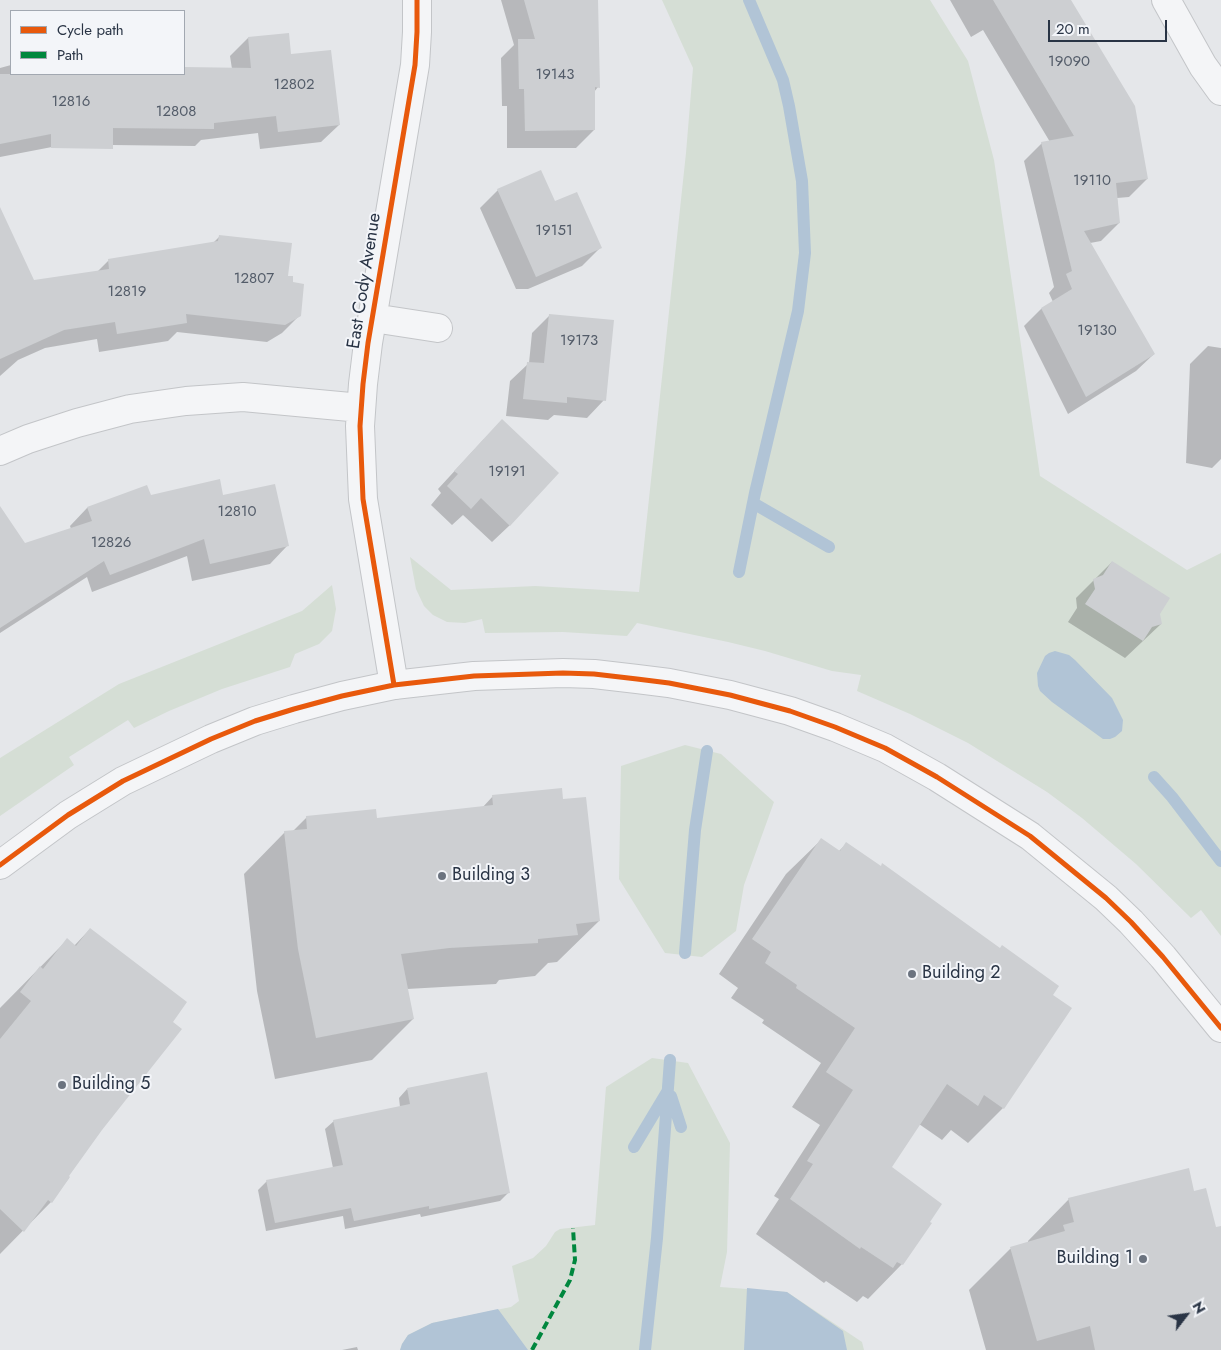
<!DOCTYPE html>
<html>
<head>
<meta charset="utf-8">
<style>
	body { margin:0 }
	#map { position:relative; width:1221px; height:1350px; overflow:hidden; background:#e5e7ea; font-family:Jost,sans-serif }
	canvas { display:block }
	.legend { position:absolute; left:10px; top:10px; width:175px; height:65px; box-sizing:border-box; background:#f3f5f9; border:1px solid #a2a8b1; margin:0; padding:6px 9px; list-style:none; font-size:15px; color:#293445 }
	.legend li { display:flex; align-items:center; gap:10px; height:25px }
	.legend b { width:25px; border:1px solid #a2a8b1 }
	.north { position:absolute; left:1161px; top:1290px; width:50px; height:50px; -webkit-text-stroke:4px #f3f5f9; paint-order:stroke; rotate:60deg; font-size:14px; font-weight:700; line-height:20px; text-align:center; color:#293445 }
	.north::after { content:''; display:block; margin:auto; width:18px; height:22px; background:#293445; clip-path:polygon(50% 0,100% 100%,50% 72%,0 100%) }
	.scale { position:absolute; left:1048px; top:20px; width:119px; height:22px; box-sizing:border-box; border:2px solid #293445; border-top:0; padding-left:6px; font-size:15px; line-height:18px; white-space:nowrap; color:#293445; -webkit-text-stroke:4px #f3f5f9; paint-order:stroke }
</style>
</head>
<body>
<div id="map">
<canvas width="1221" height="1350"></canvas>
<ul class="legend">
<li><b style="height:6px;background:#e8590c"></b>Cycle path</li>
<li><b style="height:6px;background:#00873e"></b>Path</li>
</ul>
<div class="north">N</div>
<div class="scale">20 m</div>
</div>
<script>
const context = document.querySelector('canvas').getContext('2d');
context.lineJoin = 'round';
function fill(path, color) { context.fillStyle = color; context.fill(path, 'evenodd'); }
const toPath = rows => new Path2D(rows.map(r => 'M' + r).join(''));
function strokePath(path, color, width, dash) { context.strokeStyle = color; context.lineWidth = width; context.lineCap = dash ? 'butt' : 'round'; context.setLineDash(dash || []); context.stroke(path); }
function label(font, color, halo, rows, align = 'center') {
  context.font = font + ' Jost,sans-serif'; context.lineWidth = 4; context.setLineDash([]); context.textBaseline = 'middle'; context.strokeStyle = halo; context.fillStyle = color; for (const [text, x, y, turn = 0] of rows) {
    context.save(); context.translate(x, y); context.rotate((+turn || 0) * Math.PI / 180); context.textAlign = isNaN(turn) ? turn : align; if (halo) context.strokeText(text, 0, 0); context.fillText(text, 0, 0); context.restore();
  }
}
fill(toPath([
	[662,0,930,0,968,61,994,160,1040,476,1187,570,1221,553,1221,936,1201,910,1191,918,1136,864,1082,818,1047,792,968,743,910,714,857,691,861,675,832,671,765,651,728,642,637,623,627,636,563,632,485,633,482,619,465,623,447,622,433,615,424,606,416,589,410,557,451,590,535,586,639,592,686,153,693,68],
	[332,585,336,609,332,631,319,644,295,654,290,667,222,689,169,711,134,728,128,720,69,757,74,765,0,816,0,758,119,684,302,611],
	[685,745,721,754,774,802,744,885,736,931,702,957,665,953,619,879,621,766],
	[652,1058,688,1063,730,1143,727,1252,720,1287,787,1292,862,1342,864,1350,400,1350,402,1344,408,1335,432,1323,511,1307,519,1301,512,1266,533,1258,546,1246,555,1232,560,1229,595,1225,606,1087]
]), '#d5ded5');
fill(toPath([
	[1055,651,1069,655,1075,660,1112,698,1123,720,1122,731,1115,737,1110,739,1103,739,1052,702,1040,691,1038,686,1037,673,1045,656,1049,653],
	[747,1288,787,1292,843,1331,847,1350,744,1350],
	[498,1309,528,1350,400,1350,402,1344,408,1335,432,1323]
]), '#b1c4d6');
fill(toPath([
	[501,0,597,0,598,87,594,92,594,130,576,148,507,148,507,106,502,106,501,58,514,45],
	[950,0,1068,0,1147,179,1129,197,1117,198,1119,223,1101,241,1090,243,1154,354,1136,371,1068,414,1024,326,1041,309,1053,302,1049,293,1054,287,1024,161,1042,143,1050,142,983,30,971,37],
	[288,34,290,56,339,125,321,142,260,149,258,133,201,140,195,146,112,145,113,74,184,74,184,68,232,69,230,56,248,38],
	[11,65,11,74,70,74,70,129,52,147,0,157,0,68],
	[498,190,555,203,600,248,582,266,528,289,516,289,480,208],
	[220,236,287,277,300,315,282,333,267,342,177,332,168,341,99,352,97,339,45,348,18,360,0,376,0,265,33,282,97,272,109,260,213,243],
	[550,315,604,400,587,418,554,415,548,420,506,416,510,381,529,363,532,333],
	[1208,346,1221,348,1221,459,1212,468,1186,463,1190,364],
	[484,439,510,525,492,542,463,515,452,525,431,505,441,493,438,489],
	[147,487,150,496,287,546,270,564,192,581,187,556,92,592,87,577,0,633,0,543,24,545,71,529,70,526,87,508],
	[1112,562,1158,614,1161,624,1125,658,1068,622,1077,608,1076,598],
	[493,796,562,801,599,921,557,962,548,963,535,976,499,980,496,984,407,989,413,1019,372,1060,275,1079,257,991,244,874,285,832,292,832,307,817,376,819,482,808],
	[821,840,838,852,846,844,1051,995,1003,1108,968,1143,951,1130,942,1140,919,1124,890,1167,902,1264,868,1299,863,1296,857,1302,826,1281,824,1283,756,1234,779,1199,774,1196,820,1125,792,1107,821,1063,762,1023,764,1020,731,998,738,988,719,974,786,874],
	[90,929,101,1129,67,1176,69,1178,51,1202,0,1254,0,1008,67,940,74,946],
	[407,1089,509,1192,500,1201,421,1217,420,1214,345,1229,343,1216,266,1231,258,1190,267,1181,333,1168,325,1129,334,1121,400,1107,399,1098],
	[1194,1192,1215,1229,1221,1244,1221,1350,986,1350,969,1290,1010,1249,1028,1243,1028,1241,1069,1199],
	[357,1347,358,1350,342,1350]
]), '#0003');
strokePath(toPath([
	[753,503,829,547],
	[739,572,755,493,798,311,805,253,802,181,789,106,783,80,749,0],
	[1154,777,1172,797,1221,861],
	[685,953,695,830,707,751],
	[671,1096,681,1127],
	[634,1147,667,1092],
	[645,1350,657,1238,670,1060]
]), '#b1c4d6', 12);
fill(toPath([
	[524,0,598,0,600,88,595,87,595,130,525,131,524,89,519,89,518,39,535,39],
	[993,0,1071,0,1135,106,1148,179,1116,183,1120,223,1084,231,1155,354,1086,397,1041,308,1072,289,1066,274,1072,271,1041,142,1074,136],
	[289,33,291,54,331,50,340,125,278,132,276,116,214,123,214,129,113,128,113,149,51,148,51,134,0,144,0,74,184,74,184,67,251,68,248,37],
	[541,170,555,201,577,192,602,248,536,277,497,189],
	[0,207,34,280,109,269,108,259,218,241,219,235,292,243,288,276,293,276,293,282,304,284,301,316,285,325,186,314,187,323,117,334,115,322,64,330,0,359],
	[549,314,614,320,606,401,567,397,567,403,523,399,527,362,544,363],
	[502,419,559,473,510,526,481,498,471,509,447,486,458,474,454,471],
	[220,479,223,495,275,484,289,546,210,564,204,539,110,575,104,561,0,628,0,506,25,543,92,521,87,507,147,485,151,495],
	[1112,561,1170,598,1160,614,1162,624,1152,627,1143,641,1085,604,1095,589,1093,579,1103,575],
	[562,788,563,799,586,797,600,921,576,924,578,935,538,939,538,943,449,948,401,954,414,1019,316,1038,298,949,284,831,307,829,306,816,376,809,377,818,493,805,492,795],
	[821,838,840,851,846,842,881,866,882,863,1000,948,1002,945,1059,986,1053,995,1072,1008,1004,1109,984,1095,978,1106,947,1084,892,1167,942,1204,930,1222,932,1223,903,1265,897,1262,893,1268,861,1247,860,1249,790,1199,813,1164,807,1161,853,1090,826,1072,855,1028,796,988,797,985,765,963,771,952,752,939],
	[90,928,187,1002,173,1022,182,1029,102,1130,69,1176,70,1177,52,1203,48,1200,24,1232,0,1209,0,1039,31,1001,20,992,40,966,43,969,67,938,76,946],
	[487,1072,510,1193,429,1209,429,1206,354,1221,351,1208,275,1223,266,1180,343,1165,333,1120,410,1104,407,1088],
	[1189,1168,1194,1191,1206,1188,1216,1227,1221,1226,1221,1350,1095,1350,1090,1326,1037,1341,1010,1247,1065,1231,1063,1225,1074,1222,1068,1198]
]), '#cdcfd2');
const minor = toPath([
	[1166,0,1203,66,1221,91],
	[373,318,438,328],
	[0,451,28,439,77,423,130,409,186,401,243,397,361,408],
	[394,685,363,499,360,426,363,384,368,343,415,65,417,32,417,0]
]);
const tertiary = toPath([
	[0,865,68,815,123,781,211,739,255,721,294,709,342,696,394,685,474,676,563,673,594,674,637,679,669,683,730,695,790,711,835,727,885,748,937,777,1030,836,1106,898,1131,922,1163,957,1221,1028]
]);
strokePath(minor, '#c3c5c8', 30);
strokePath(tertiary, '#c3c5c8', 30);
strokePath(minor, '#f4f5f7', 28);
strokePath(tertiary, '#f4f5f7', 28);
strokePath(toPath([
	[532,1350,570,1280,575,1260,573,1228]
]), '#00873e', 4, [8, 4]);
strokePath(toPath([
	[394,685,363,499,360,426,363,384,368,343,415,65,417,32,417,0],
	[0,865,68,815,123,781,211,739,255,721,294,709,342,696,394,685,474,676,563,673,594,674,637,679,669,683,730,695,790,711,835,727,885,748,937,777,1030,836,1106,898,1131,922,1163,957,1221,1028]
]), '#e8590c', 5);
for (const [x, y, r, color] of [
	[442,876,5,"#6b737f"],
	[912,974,5,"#6b737f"],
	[62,1085,5,"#6b737f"],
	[1143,1259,5,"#6b737f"]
]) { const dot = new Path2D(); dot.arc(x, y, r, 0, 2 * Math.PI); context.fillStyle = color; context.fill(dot); strokePath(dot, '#f3f5f9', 2); }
label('15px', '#535c69', null, [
	["19090",1069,62],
	["19143",555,75],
	["12802",294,85],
	["12816",71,102],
	["12808",176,112],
	["19110",1092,181],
	["19151",554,231],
	["12807",254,279],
	["12819",127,292],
	["19130",1097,331],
	["19173",579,341],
	["19191",507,472],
	["12810",237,512],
	["12826",111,543]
]);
label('18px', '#293445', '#f3f5f9', [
	["East Cody Avenue",365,281,-81]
]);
label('18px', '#293445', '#f3f5f9', [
	["Building 3",452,876],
	["Building 2",922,974],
	["Building 5",72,1085],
	["Building 1",1133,1259,"right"]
], 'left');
</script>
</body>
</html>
